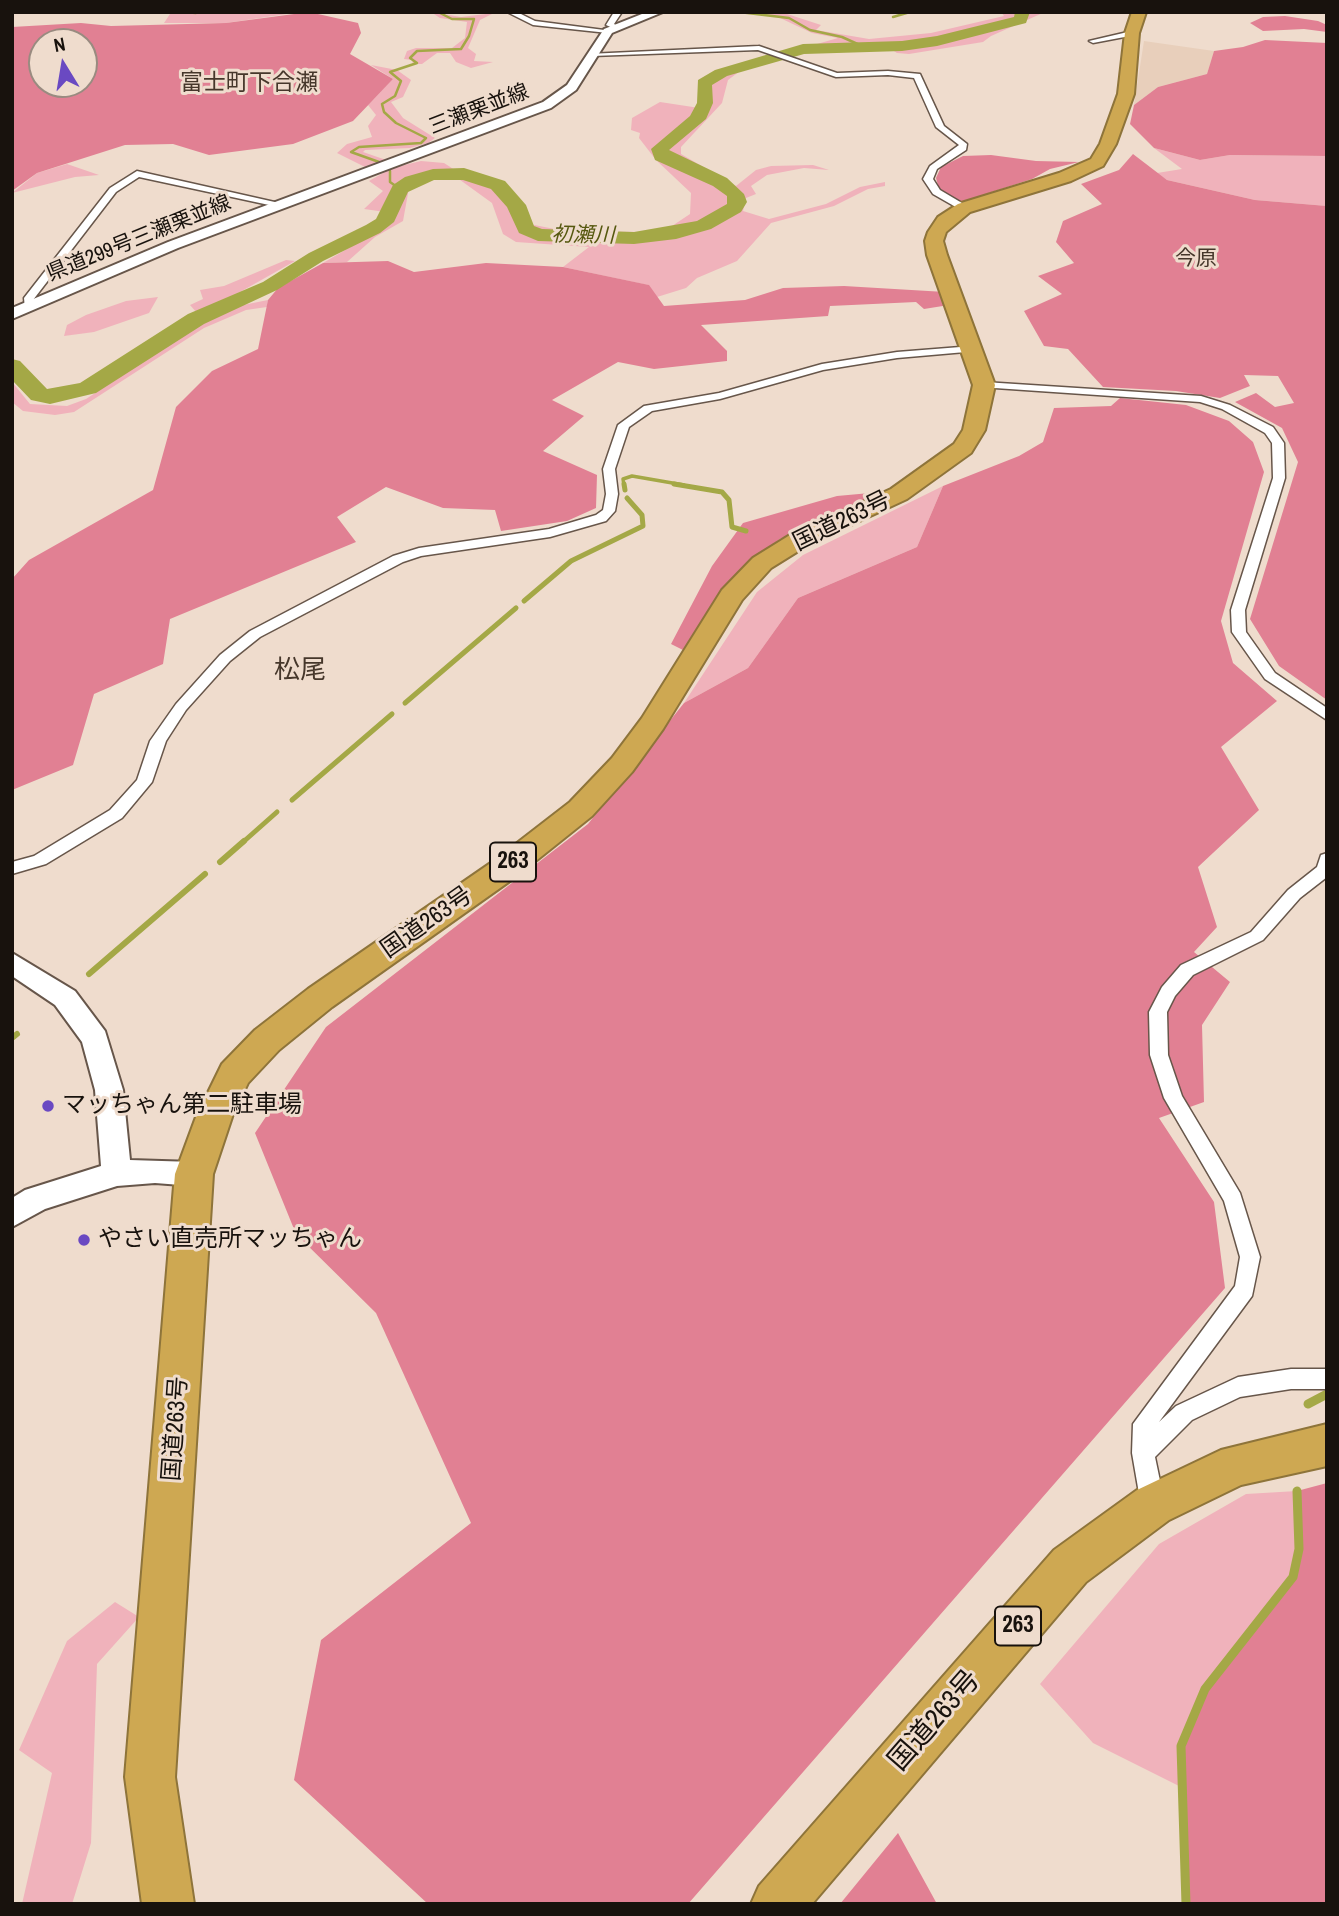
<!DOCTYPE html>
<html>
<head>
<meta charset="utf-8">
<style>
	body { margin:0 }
	#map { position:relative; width:1339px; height:1916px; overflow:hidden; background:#efdccd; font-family:"Archivo Narrow",sans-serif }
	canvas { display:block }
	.frame { position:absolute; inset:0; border:14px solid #18120d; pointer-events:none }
	.north { position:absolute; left:28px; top:28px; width:70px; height:70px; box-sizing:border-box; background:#efdccd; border:2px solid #998b80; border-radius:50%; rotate:349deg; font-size:19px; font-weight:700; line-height:28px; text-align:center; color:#18120d }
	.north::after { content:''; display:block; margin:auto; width:24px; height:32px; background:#6a49c2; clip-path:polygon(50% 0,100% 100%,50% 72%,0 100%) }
</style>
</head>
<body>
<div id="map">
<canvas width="1339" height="1916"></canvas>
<div class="frame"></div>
<div class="north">N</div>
</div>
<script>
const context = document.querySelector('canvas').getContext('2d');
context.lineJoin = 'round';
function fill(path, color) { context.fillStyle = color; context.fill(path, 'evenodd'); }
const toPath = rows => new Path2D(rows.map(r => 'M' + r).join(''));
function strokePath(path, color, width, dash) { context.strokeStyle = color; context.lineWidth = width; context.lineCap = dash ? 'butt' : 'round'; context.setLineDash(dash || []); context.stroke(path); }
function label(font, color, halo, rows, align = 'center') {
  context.font = font + ' "Archivo Narrow","Noto Sans JP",sans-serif'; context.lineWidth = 6; context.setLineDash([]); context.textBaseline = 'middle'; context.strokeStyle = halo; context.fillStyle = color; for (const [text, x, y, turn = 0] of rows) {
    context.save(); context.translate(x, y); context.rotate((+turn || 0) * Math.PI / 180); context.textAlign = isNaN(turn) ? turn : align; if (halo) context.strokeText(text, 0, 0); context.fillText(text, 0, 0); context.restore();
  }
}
fill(toPath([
	[1144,41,1214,51,1207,74,1158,87,1134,105]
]), '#e8cfbb');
fill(toPath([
	[206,12,301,12,226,23,164,23,170,14],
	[431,12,461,17,494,13,480,20,468,48,476,54,474,61,493,62,471,68,456,62,450,53,437,53,422,64,413,64,412,60,404,59,407,51,416,48,452,48,465,38,467,22,440,18],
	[729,12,781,12,821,25,816,30,869,39,931,33,1004,16,1001,12,1045,12,991,36,983,42,909,54,897,53,883,44,847,43,810,46,838,38,812,33,778,17],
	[371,65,397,70,411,80,403,97,391,102,403,118,435,138,428,143,410,148,365,150,363,152,389,161,369,169,337,153,347,144,372,137,368,126,376,115,368,105,393,79],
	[740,71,728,80,722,103,681,147,681,154,736,186,756,170,771,166,813,165,829,170,804,168,767,175,751,186,756,194,746,198,743,211,769,219,826,204,860,187,885,182,885,186,868,189,834,206,771,223,737,261,697,278,686,288,657,297,648,285,563,267,589,247,516,242,503,234,492,203,456,177,422,181,409,188,403,221,375,237,347,262,323,263,393,222,393,213,364,209,383,191,369,181,392,168,421,161,444,163,458,172,505,188,529,224,565,231,640,232,672,226,690,214,691,193,656,160,639,138,640,133,631,130,632,118,660,102,706,109,712,95,708,84,724,74],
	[1154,148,1200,160,1230,155,1327,156,1327,206,1255,200,1167,180,1157,173,1182,169],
	[67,164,99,175,75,177,12,193,37,173],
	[286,260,295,261,217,305,197,313,190,305,203,299,200,290,224,286],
	[158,297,149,313,94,332,64,336,67,325,86,315,126,301],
	[268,300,267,307,246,310,204,328,74,412,55,415,23,411,12,402,12,382,30,404,67,406,86,399,193,328,238,306],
	[943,486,917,547,798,598,748,668,684,703,757,592,803,555],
	[1297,1491,1299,1549,1293,1577,1205,1689,1181,1746,1185,1789,1093,1743,1040,1684,1159,1544,1246,1494],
	[115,1602,139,1617,97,1664,91,1843,72,1904,22,1904,52,1773,19,1750,67,1641]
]), '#f0b2bb');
fill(toPath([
	[309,12,358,23,361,33,350,54,393,79,353,121,293,144,209,155,173,144,125,145,37,173,12,191,12,27,81,23,111,26,226,23],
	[84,42,84,84,42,84,42,42],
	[1285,16,1318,21,1327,25,1327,32,1304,29,1263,31,1250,23,1263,17],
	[1265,40,1327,43,1327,156,1230,155,1200,160,1154,148,1130,124,1134,105,1158,87,1207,74,1214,51,1243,47],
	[1133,154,1167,180,1255,200,1327,206,1327,700,1279,666,1250,619,1298,462,1282,428,1235,402,1256,393,1275,407,1294,403,1278,376,1244,375,1250,386,1220,398,1176,391,1103,387,1068,349,1044,346,1024,311,1062,294,1038,276,1074,263,1056,242,1063,221,1102,204,1081,184,1119,170],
	[991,155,1036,161,1079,162,1050,169,1032,179,961,202,953,201,939,189,936,178,941,167,963,156],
	[388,261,414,272,486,263,563,267,649,285,664,306,745,300,783,288,844,286,945,292,949,305,924,309,916,302,830,306,828,316,701,325,727,351,727,361,654,369,618,362,552,400,584,416,543,451,597,475,596,508,567,521,501,531,495,510,443,508,386,487,337,517,356,542,170,619,163,664,94,694,73,765,12,790,12,579,29,560,153,490,176,407,212,371,258,349,268,300,278,288,323,263],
	[1120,398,1186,405,1229,421,1253,442,1264,472,1221,621,1233,663,1277,701,1221,747,1259,810,1198,867,1217,927,1194,952,1230,982,1202,1025,1204,1102,1159,1118,1214,1202,1225,1288,688,1904,428,1904,294,1780,321,1640,471,1523,376,1313,296,1234,255,1133,326,1027,588,824,684,703,748,668,798,598,917,547,943,486,1019,456,1043,442,1054,408,1111,406],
	[892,491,780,539,748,562,719,593,683,650,671,644,712,566,743,523,837,496],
	[1327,1483,1327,1904,1186,1904,1181,1746,1205,1689,1293,1577,1299,1549,1297,1491],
	[898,1833,937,1904,840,1904]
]), '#e18093');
strokePath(toPath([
	[183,12,196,13],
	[209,12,238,12],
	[739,12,789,18,810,30,842,37,862,46],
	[893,17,910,12],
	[379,162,351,152,359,147,421,143,426,138,396,123,384,112,382,104,395,96,401,81,390,72,417,63,410,58,417,51,461,49,469,36,474,19,452,19,438,12],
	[390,171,390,182,400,189]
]), '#a4a846', 2.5);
strokePath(toPath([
	[624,485,623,479,632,476,684,485]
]), '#a4a846', 3.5);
strokePath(toPath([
	[624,484,625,490],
	[674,484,722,492,729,500,732,527,746,531],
	[524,601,571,561,643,526,642,515,627,498],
	[405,703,516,608],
	[292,800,392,714],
	[242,843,277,812]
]), '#a4a846', 5);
strokePath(toPath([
	[220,862,244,841],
	[89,974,205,874],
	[12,1038,17,1034]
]), '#a4a846', 6);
strokePath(toPath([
	[1308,1404,1327,1394],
	[1186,1904,1181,1746,1205,1689,1293,1577,1299,1549,1297,1491]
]), '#a4a846', 9);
fill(toPath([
	[1015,12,1030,12,1026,23,937,46,902,51,804,54,727,76,712,85,713,103,706,119,669,150,727,178,744,194,747,202,741,212,711,229,676,239,634,244,538,241,519,233,507,207,491,189,463,180,434,180,408,192,394,222,380,233,323,261,277,290,204,324,96,393,50,404,31,400,12,380,12,359,20,361,47,389,80,383,188,314,263,282,309,253,366,225,376,219,393,185,405,177,433,169,464,168,505,181,526,205,534,226,542,229,634,232,697,221,727,204,727,196,713,186,655,160,651,149,690,116,697,103,698,80,715,70,803,44,902,41,937,36,1014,17,1015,12]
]), '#a4a846');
const street = toPath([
	[507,12,517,12,535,21,612,31,608,33,533,25,507,12],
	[614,12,622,12,614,24,619,27,615,29,606,25,614,12],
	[1132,31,1135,35,1093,43,1089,41,1132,31],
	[759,46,837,73,888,71,920,74,944,126,967,144,966,150,937,169,933,179,940,190,967,206,967,210,961,210,933,194,923,179,930,166,959,145,936,127,914,78,888,75,836,77,758,50,592,56,588,54,759,46],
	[137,171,288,205,283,208,139,177,116,192,33,300,33,309,25,309,24,298,110,188,137,171],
	[973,346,979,349,977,351,897,358,823,370,720,399,652,411,629,427,615,469,618,494,615,511,606,521,550,537,421,556,403,562,260,637,230,661,186,710,166,741,152,782,122,818,46,864,12,874,12,862,34,856,110,810,137,780,150,741,176,704,220,655,250,631,393,556,419,548,549,529,596,515,603,510,606,494,603,469,618,425,644,406,719,393,822,364,897,352,973,346],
	[984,382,1201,396,1230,405,1273,427,1284,443,1285,478,1245,610,1246,632,1275,673,1327,708,1327,720,1265,679,1232,632,1231,610,1273,478,1272,443,1265,433,1222,409,1200,402,980,387,978,385,984,382],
	[1327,853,1327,877,1300,898,1263,940,1193,975,1175,996,1167,1012,1168,1055,1182,1096,1240,1193,1260,1257,1252,1296,1159,1422,1176,1406,1238,1377,1291,1369,1327,1369,1327,1389,1291,1389,1240,1397,1192,1420,1155,1457,1165,1505,1161,1513,1153,1517,1145,1513,1141,1505,1132,1453,1133,1424,1235,1286,1240,1257,1224,1201,1164,1098,1150,1055,1149,1012,1162,987,1181,965,1251,932,1288,890,1317,867,1321,855,1327,853]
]);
const secondary = toPath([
	[647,12,663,12,612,33,576,90,551,108,178,248,12,319,12,308,168,242,543,102,567,85,604,29,647,12],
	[12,953,75,991,105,1031,123,1090,130,1160,194,1162,204,1165,209,1174,204,1183,194,1186,155,1183,117,1186,45,1209,12,1227,12,1198,25,1190,101,1166,95,1090,82,1042,55,1005,12,976,12,953]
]);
const highway = toPath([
	[1132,12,1146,12,1139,33,1134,94,1116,144,1103,166,1071,181,970,212,946,232,943,241,947,255,995,385,985,430,971,453,907,499,808,545,771,568,742,600,663,729,632,772,592,816,517,876,332,1007,279,1050,248,1083,232,1117,213,1174,175,1777,194,1904,142,1904,125,1777,175,1174,196,1117,222,1064,255,1030,308,989,495,860,570,802,612,758,642,718,722,590,753,558,790,535,891,489,954,444,963,430,973,385,927,255,925,241,928,232,938,217,958,204,1059,173,1091,159,1100,144,1118,94,1125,33,1132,12],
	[1327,1424,1327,1466,1241,1485,1169,1520,1086,1582,812,1904,751,1904,759,1886,1054,1550,1137,1490,1221,1450,1327,1424]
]);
strokePath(street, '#67564a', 3);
strokePath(secondary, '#67564a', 4);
strokePath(highway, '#8e743a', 4);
fill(street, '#fff');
fill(secondary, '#fff');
fill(highway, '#cea852');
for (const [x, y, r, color] of [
	[48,1106,7,"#6a49c2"],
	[84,1240,7,"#6a49c2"]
]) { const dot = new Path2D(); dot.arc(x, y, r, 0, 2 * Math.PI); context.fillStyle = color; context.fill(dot); strokePath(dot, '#efdccd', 2.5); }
label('21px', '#18120d', '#efdccd', [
	["三瀬栗並線",479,110,-21],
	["県道299号三瀬栗並線",139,239,-22]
]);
label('italic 21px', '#56580f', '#efdccd', [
	["初瀬川",583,236,1]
]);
label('21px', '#46372b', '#efdccd', [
	["今原",1196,259]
]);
label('23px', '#46372b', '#efdccd', [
	["富士町下合瀬",249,84]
]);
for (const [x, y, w] of [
	[513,862,46],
	[1018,1626,46]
]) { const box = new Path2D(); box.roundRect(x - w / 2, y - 19.5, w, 39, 5); context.fillStyle = '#efdccd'; context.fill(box); strokePath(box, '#18120d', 2); }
label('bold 23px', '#18120d', null, [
	["263",513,862],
	["263",1018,1626]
]);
label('24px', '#18120d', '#efdccd', [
	["国道263号",842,522,-26],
	["国道263号",427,923,-35],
	["国道263号",176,1429,-86]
]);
label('24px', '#18120d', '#efdccd', [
	["マッちゃん第二駐車場",62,1106],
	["やさい直売所マッちゃん",98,1240]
], 'left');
label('26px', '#46372b', '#efdccd', [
	["松尾",300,671]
]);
label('28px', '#18120d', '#efdccd', [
	["国道263号",935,1721,-49]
]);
</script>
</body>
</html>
